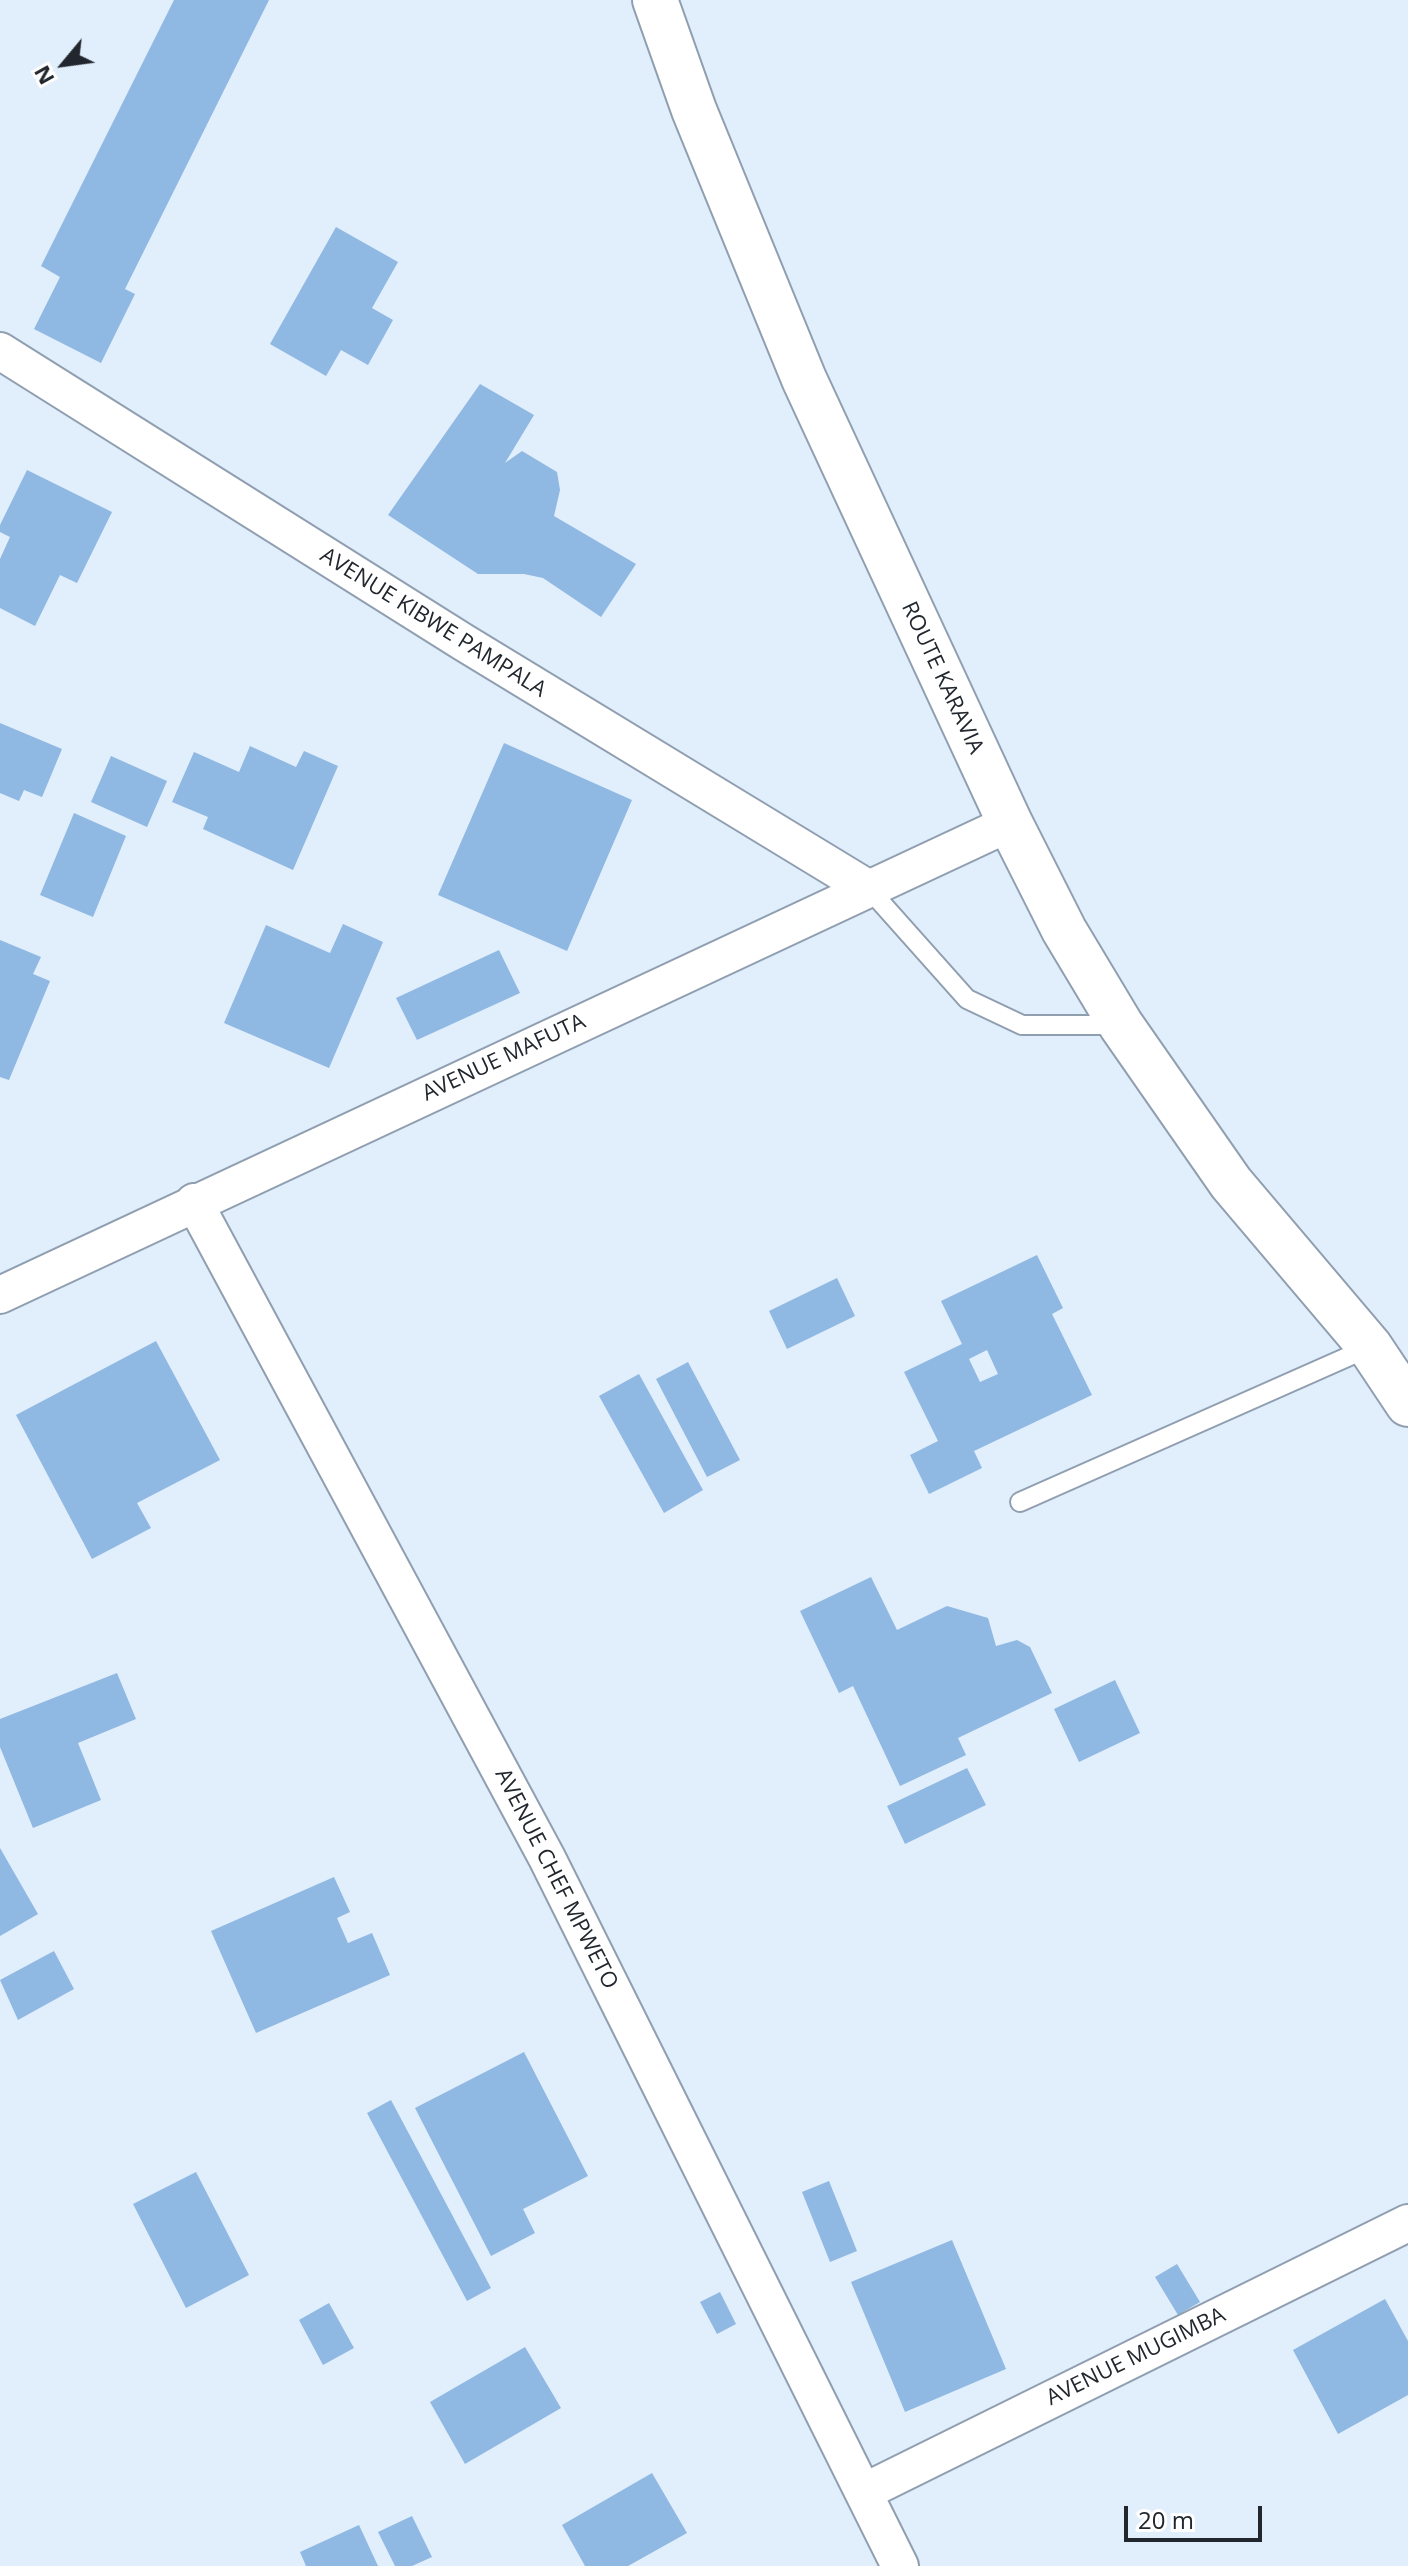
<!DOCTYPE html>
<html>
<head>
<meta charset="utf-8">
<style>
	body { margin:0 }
	#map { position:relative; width:1408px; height:2566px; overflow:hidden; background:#e1eefc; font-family:"Open Sans",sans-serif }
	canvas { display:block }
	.north { position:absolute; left:24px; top:24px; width:80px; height:80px; -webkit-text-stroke:6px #fff; paint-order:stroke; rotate:241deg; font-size:22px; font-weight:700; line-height:32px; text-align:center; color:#21272d }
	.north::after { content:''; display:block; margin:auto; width:28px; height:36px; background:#21272d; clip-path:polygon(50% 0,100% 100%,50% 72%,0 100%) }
	.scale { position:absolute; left:1124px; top:2506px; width:138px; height:36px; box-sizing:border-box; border:4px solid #21272d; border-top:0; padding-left:10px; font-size:24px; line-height:28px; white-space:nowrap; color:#21272d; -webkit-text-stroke:6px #fff; paint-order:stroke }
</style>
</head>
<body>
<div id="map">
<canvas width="1408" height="2566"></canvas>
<div class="north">N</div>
<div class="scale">20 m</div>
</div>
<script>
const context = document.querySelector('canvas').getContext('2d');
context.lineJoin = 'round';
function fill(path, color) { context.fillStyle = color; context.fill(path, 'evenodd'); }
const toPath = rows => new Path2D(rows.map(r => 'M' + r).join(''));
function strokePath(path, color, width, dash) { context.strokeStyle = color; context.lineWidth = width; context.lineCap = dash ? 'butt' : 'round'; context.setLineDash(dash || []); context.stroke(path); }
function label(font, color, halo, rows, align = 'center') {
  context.font = font + ' "Open Sans",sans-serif'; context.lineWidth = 8; context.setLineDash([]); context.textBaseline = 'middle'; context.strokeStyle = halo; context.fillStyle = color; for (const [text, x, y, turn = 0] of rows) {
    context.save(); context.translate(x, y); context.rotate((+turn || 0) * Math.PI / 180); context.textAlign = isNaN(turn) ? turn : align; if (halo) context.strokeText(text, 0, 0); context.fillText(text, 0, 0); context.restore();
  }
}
fill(toPath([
	[174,0,269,0,125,289,135,294,101,363,34,329,60,277,41,266],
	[336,227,398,262,372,308,393,320,368,365,341,350,326,376,270,344],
	[480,384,534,415,505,463,522,451,557,472,560,490,554,516,636,564,601,617,543,578,524,574,478,574,388,515],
	[27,470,112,512,77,583,60,575,35,626,0,608,0,559,10,537,0,532,0,525],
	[0,723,62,749,42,797,24,790,19,801,0,793],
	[504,743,632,800,567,951,438,895],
	[250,746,296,767,304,751,338,766,293,870,203,829,208,817,172,802,194,752,239,772],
	[111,756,167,781,147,827,91,802],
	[74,813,126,836,93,917,40,895],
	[343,924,383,942,329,1068,224,1023,266,925,330,953],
	[0,940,41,957,33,974,50,981,9,1080,0,1077],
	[499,950,520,993,417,1040,396,998],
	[1037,1255,1063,1308,1052,1314,1092,1395,974,1451,982,1468,929,1494,910,1455,938,1441,904,1372,962,1344,941,1301],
	[987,1350,998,1374,980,1382,969,1359],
	[837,1278,855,1316,787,1349,769,1311],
	[156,1341,220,1460,137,1503,151,1528,92,1559,16,1415],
	[688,1362,740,1460,707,1477,656,1379],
	[639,1374,703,1490,664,1513,599,1396],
	[871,1577,897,1630,947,1606,988,1618,996,1646,1017,1640,1030,1647,1052,1693,958,1738,966,1755,900,1786,853,1686,839,1693,800,1611],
	[117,1673,136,1719,78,1743,101,1800,33,1828,0,1747,0,1719],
	[1115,1680,1140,1733,1079,1762,1054,1709],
	[967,1768,986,1805,905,1844,887,1806],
	[0,1848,38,1914,0,1936],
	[334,1877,350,1912,337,1918,348,1943,372,1933,390,1975,256,2033,211,1931],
	[54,1951,74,1989,18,2020,0,1980],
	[524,2052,588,2176,523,2209,535,2233,491,2256,415,2108],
	[391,2100,491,2288,467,2301,367,2113],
	[196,2172,249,2275,186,2308,133,2204],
	[829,2181,857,2251,830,2262,802,2192],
	[952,2240,1006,2369,905,2412,851,2282],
	[1177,2264,1200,2302,1178,2315,1155,2277],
	[720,2292,736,2324,717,2334,700,2302],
	[1385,2299,1408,2341,1408,2395,1338,2434,1293,2350],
	[329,2303,354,2348,323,2365,299,2320],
	[525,2347,561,2408,465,2464,430,2402],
	[652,2473,687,2533,628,2566,585,2566,562,2525],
	[412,2516,432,2557,412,2566,395,2566,378,2532],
	[359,2525,378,2566,306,2566,300,2552]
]), '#8fb8e2');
const service = toPath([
	[869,889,967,999,1022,1025,1118,1025],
	[1020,1502,1370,1347]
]);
const minor = toPath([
	[0,351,463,642,869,889],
	[194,1202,547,1858,900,2566],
	[0,1295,1010,823],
	[864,2492,1408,2223]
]);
const tertiary = toPath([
	[655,0,694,110,804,379,1010,823,1064,930,1121,1025,1231,1183,1370,1347,1408,1404]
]);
strokePath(service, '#909fb0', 22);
strokePath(minor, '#909fb0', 40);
strokePath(tertiary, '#909fb0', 48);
strokePath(service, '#fff', 18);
strokePath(minor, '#fff', 36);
strokePath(tertiary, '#fff', 44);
label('22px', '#21272d', '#fff', [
	["AVENUE KIBWE PAMPALA",433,623,32],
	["ROUTE KARAVIA",942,678,65],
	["AVENUE MAFUTA",504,1058,-25],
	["AVENUE CHEF MPWETO",556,1879,63],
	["AVENUE MUGIMBA",1136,2357,-26]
]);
</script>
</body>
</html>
